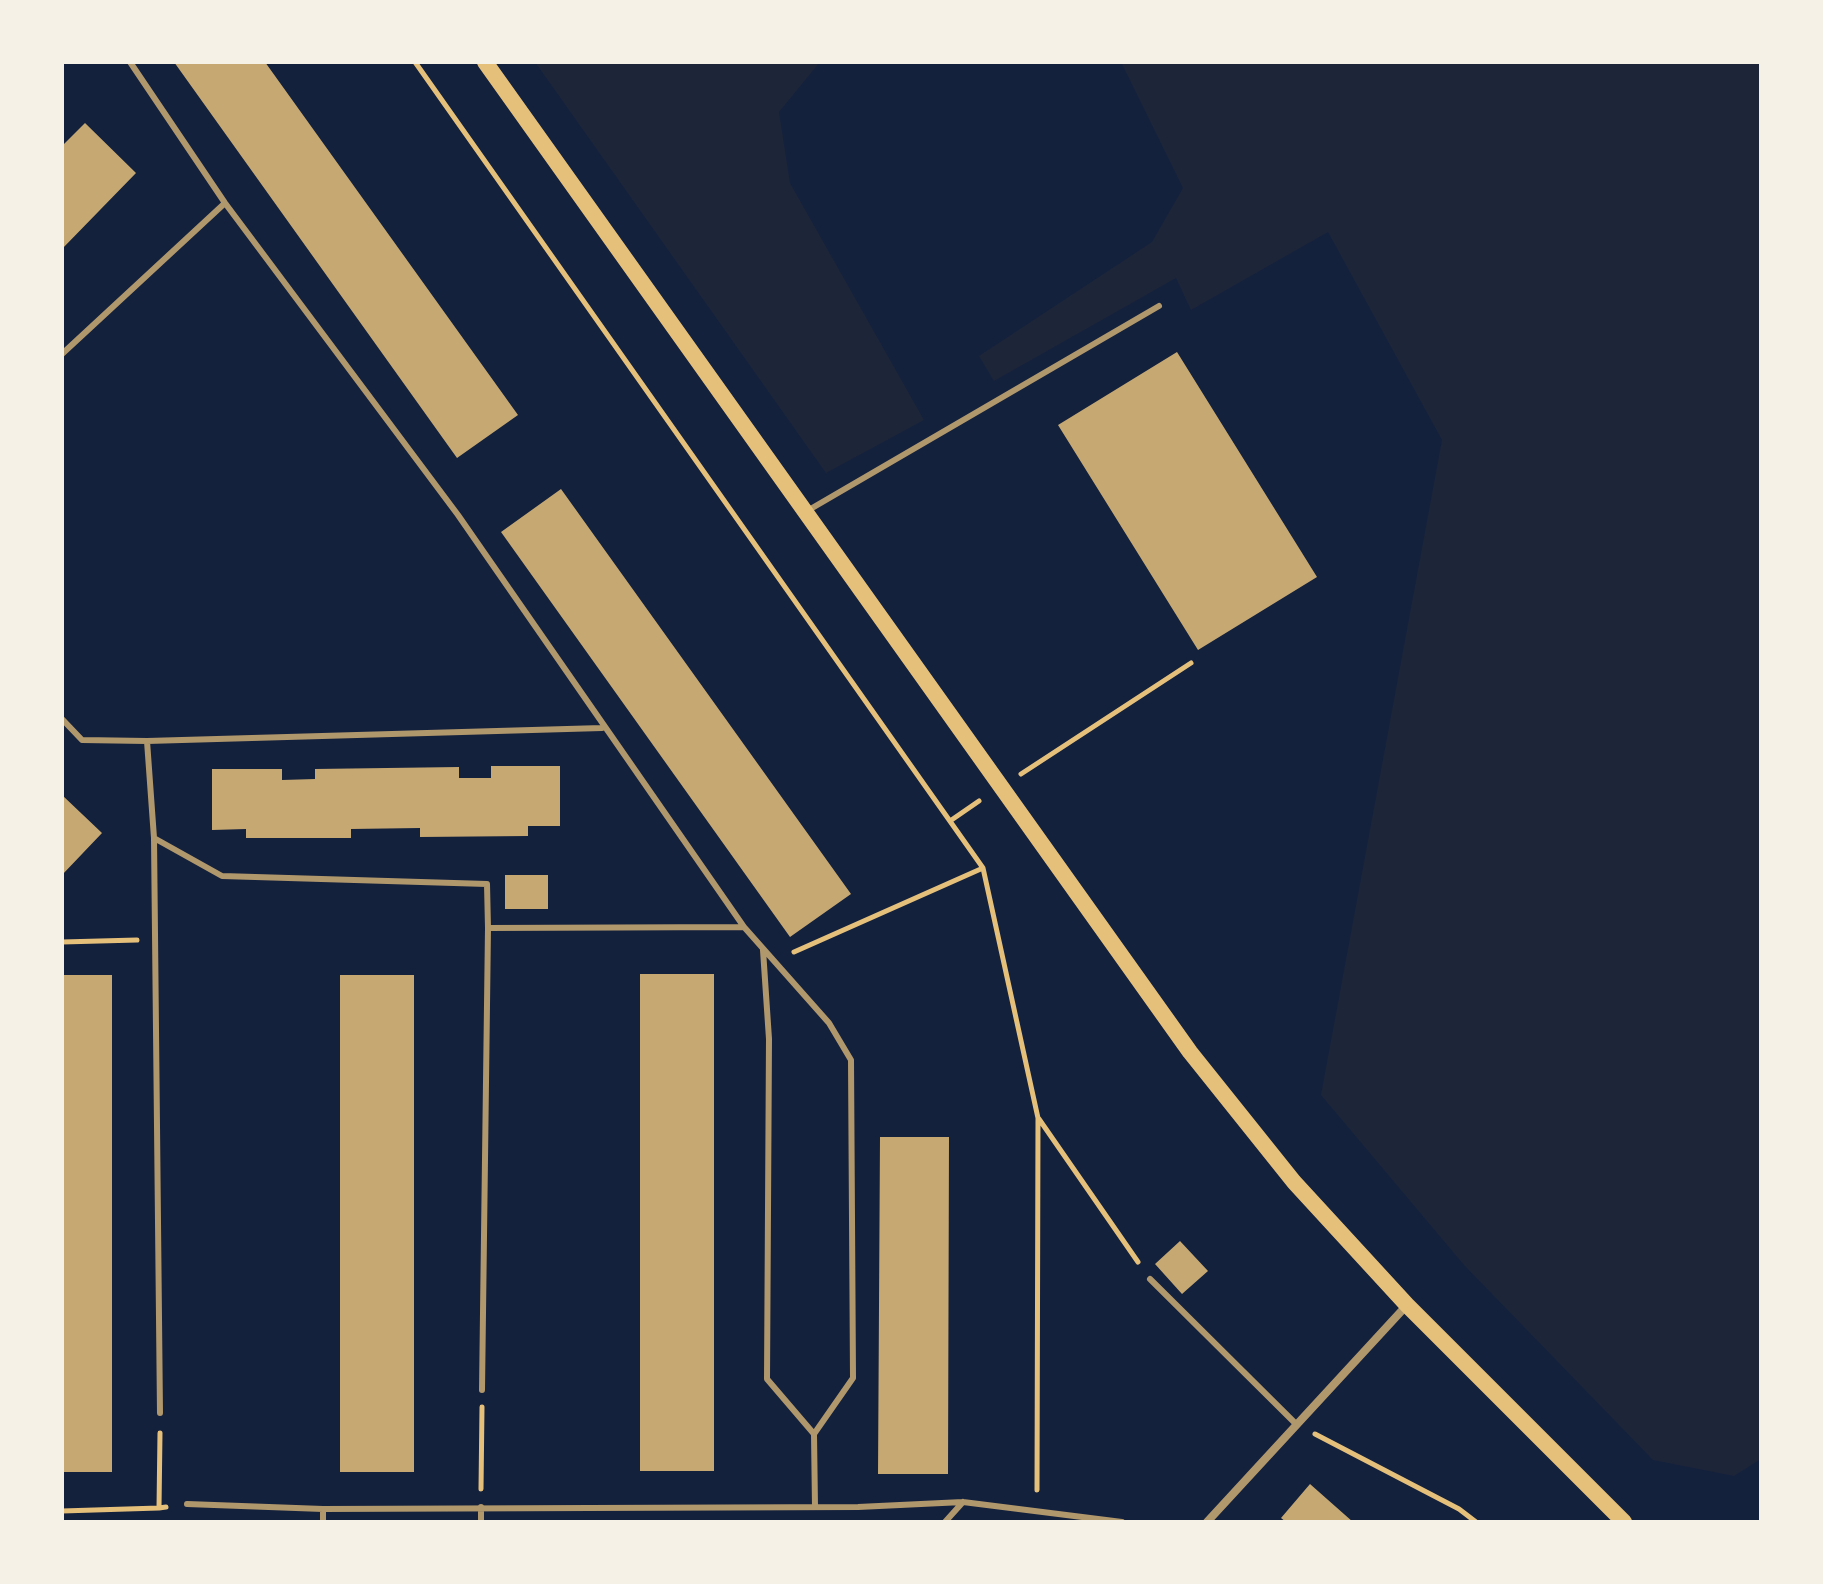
<!DOCTYPE html>
<html>
<head>
<meta charset="utf-8">
<style>
	body { margin:0 }
	#map { position:relative; width:1823px; height:1584px; overflow:hidden; background:#14213d; font-family:Manrope,sans-serif }
	canvas { display:block }
	.frame { position:absolute; inset:0; border:64px solid #f6f1e7; pointer-events:none }
</style>
</head>
<body>
<div id="map">
<canvas width="1823" height="1584"></canvas>
<div class="frame"></div>
</div>
<script>
const context = document.querySelector('canvas').getContext('2d');
context.lineJoin = 'round';
function fill(path, color) { context.fillStyle = color; context.fill(path, 'evenodd'); }
const toPath = rows => new Path2D(rows.map(r => 'M' + r).join(''));
function strokePath(path, color, width, dash) { context.strokeStyle = color; context.lineWidth = width; context.lineCap = dash ? 'butt' : 'round'; context.setLineDash(dash || []); context.stroke(path); }
fill(toPath([
	[535,62,820,62,779,112,790,183,924,420,826,473],
	[1121,62,1761,62,1761,1459,1734,1476,1653,1460,1464,1265,1321,1095,1442,440,1328,232,1191,310,1176,278,994,381,979,356,1152,242,1183,188]
]), '#1d2539');
fill(toPath([
	[174,62,265,62,518,415,457,458],
	[85,123,136,173,62,249,62,146],
	[1177,352,1317,577,1198,650,1058,425],
	[561,489,851,894,790,937,501,532],
	[491,766,560,766,560,826,528,826,528,836,420,837,420,828,351,829,351,838,246,838,246,829,212,830,212,769,282,769,282,780,315,779,315,769,459,767,459,778,491,778],
	[62,795,102,833,62,875],
	[505,875,548,875,548,909,505,909],
	[640,974,714,974,714,1471,640,1471],
	[62,975,112,975,112,1472,62,1472],
	[340,975,414,975,414,1472,340,1472],
	[880,1137,949,1137,948,1474,878,1474],
	[1180,1241,1208,1271,1182,1294,1155,1264],
	[1310,1484,1353,1522,1286,1522,1281,1518]
]), '#c6a872');
strokePath(toPath([
	[415,62,983,868,1038,1118,1037,1490],
	[1021,774,1191,663],
	[950,821,979,801],
	[62,942,137,940],
	[794,952,983,868],
	[1039,1119,1138,1262],
	[160,1433,159,1508,166,1507],
	[1315,1434,1459,1509,1476,1522],
	[481,1489,482,1407],
	[62,1511,159,1508]
]), '#e5c07b', 5);
strokePath(toPath([
	[130,62,225,203,458,515,744,927],
	[62,354,225,203],
	[807,511,1159,306],
	[62,719,82,740,147,741,154,838,222,876,487,884,488,928,744,927,829,1023,851,1060,853,1378,814,1434],
	[147,741,602,728],
	[154,838,160,1413],
	[763,950,769,1039,767,1379,814,1434,815,1507],
	[1150,1279,1297,1425],
	[482,1390,488,928],
	[187,1504,323,1509,858,1507,963,1502,1122,1522],
	[323,1522,323,1509],
	[481,1522,481,1507],
	[945,1522,963,1502]
]), '#b1986c', 6);
strokePath(toPath([
	[1207,1522,1407,1305]
]), '#b1986c', 8);
strokePath(toPath([
	[485,62,1190,1052,1294,1182,1407,1305,1624,1522]
]), '#e5c07b', 16);
</script>
</body>
</html>
